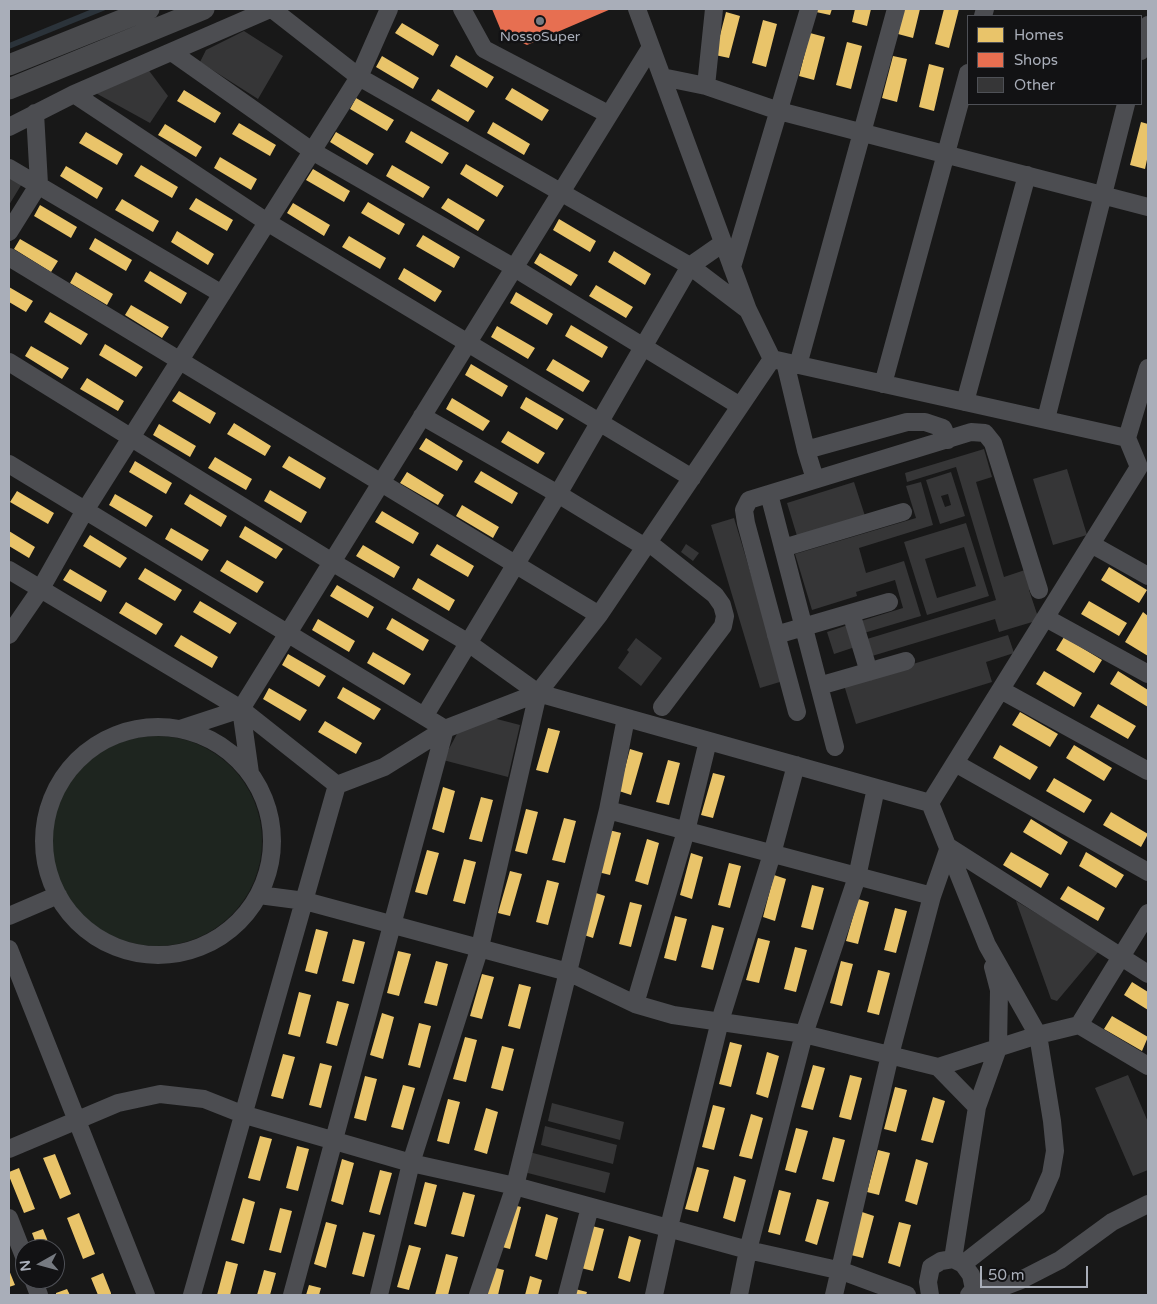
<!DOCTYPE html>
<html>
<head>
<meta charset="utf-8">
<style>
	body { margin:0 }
	#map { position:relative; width:1157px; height:1304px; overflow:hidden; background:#181818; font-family:"Varela Round",sans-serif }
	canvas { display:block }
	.frame { position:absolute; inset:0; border:10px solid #a9aeb9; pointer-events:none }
	.legend { position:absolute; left:967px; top:15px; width:175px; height:90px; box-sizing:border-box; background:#121214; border:1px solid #4e5056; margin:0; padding:6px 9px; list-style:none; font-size:15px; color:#a9aeb9 }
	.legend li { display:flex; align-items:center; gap:10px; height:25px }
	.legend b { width:25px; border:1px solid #4e5056 }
	.north { position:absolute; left:15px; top:1239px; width:50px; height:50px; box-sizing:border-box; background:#121214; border:1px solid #4e5056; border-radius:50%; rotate:263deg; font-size:14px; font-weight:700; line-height:20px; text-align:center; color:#a9aeb9 }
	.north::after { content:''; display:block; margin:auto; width:18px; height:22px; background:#767a81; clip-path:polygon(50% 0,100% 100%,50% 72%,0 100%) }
	.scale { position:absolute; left:980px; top:1266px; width:108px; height:22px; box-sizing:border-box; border:2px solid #a9aeb9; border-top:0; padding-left:6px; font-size:15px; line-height:18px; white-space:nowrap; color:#a9aeb9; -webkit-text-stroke:4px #121214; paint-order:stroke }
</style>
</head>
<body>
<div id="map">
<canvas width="1157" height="1304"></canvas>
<div class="frame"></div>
<ul class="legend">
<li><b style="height:14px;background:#e9c46a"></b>Homes</li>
<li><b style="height:14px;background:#e76f51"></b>Shops</li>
<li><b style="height:14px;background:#363637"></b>Other</li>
</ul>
<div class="north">N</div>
<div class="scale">50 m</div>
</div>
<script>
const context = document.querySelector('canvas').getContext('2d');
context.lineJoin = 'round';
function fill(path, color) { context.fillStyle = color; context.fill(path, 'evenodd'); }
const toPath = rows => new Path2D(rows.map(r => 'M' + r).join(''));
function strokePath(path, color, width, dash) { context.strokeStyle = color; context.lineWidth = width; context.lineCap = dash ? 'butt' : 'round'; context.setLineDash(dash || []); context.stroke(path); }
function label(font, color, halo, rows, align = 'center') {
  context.font = font + ' "Varela Round",sans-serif'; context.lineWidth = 5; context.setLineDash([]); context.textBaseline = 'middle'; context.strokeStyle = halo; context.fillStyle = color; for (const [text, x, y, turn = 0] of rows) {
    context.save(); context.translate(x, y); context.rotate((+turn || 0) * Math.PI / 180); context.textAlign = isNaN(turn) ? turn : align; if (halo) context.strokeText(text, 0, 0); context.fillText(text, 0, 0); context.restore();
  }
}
fill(toPath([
	'52 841a105 105 0 1 1 210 0a105 105 0 1 1-210 0Z'
]), '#1e251f');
fill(toPath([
	[92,9,108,9,9,49,9,43]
]), '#2b333a');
fill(toPath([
	[816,9,832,9,830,15,816,12],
	[855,9,871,9,867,26,852,22],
	[904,9,920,9,913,38,898,34],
	[944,9,959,9,949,48,935,44],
	[726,12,740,16,729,58,715,55],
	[763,20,777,24,766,67,752,63],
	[402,23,439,45,433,56,395,33],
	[810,33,825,37,814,80,799,76],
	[847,42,862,46,851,89,836,85],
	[456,55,494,77,487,88,450,66],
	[382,56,419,78,413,89,376,67],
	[893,56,907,59,897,102,882,98],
	[929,64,944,68,934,111,919,107],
	[512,88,549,110,542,121,505,99],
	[438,89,475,111,468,122,431,100],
	[184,90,221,113,215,123,177,101],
	[356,98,394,120,387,131,350,109],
	[493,122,530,144,524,155,487,133],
	[1141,122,1148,124,1148,155,1145,169,1130,165],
	[239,123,276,145,270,156,232,134],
	[165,124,202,147,196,157,158,135],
	[411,131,449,153,442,164,405,142],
	[86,132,123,154,117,165,79,143],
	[336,132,374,154,367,165,330,142],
	[220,157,257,179,251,190,214,168],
	[466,164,504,186,497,197,460,174],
	[141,165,178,187,172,198,134,176],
	[392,165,430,187,423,198,386,176],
	[66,166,103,188,97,199,60,176],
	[313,169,350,191,344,202,306,180],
	[196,198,233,220,227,231,189,209],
	[448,198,485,220,478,231,441,208],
	[122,199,159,221,153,232,115,210],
	[368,202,405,224,399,235,361,213],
	[293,203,330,225,324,236,287,213],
	[40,205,77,227,71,238,34,216],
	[559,219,596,241,590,252,553,230],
	[177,231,214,254,208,265,171,242],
	[423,235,460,257,454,268,416,246],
	[349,236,386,258,380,269,342,247],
	[95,238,132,260,126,271,89,249],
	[20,239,58,261,51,272,14,249],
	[614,251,651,274,645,285,608,262],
	[540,253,578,275,571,286,534,263],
	[404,268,442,291,435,302,398,279],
	[150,271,187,293,181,304,144,281],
	[76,272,113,294,107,305,70,283],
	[596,285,633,307,626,318,589,296],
	[9,287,33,301,26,312,9,302],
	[516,292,553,314,547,325,510,303],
	[131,305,169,327,162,338,125,315],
	[50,312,88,334,81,345,44,322],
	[571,325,608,347,602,358,565,336],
	[497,326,535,348,528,359,491,337],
	[105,344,143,367,136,377,99,355],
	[31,346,69,368,62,379,25,356],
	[553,359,590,381,583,392,546,370],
	[471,364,508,386,502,397,465,375],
	[87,378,124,401,118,411,80,389],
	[179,391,216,413,210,424,172,401],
	[526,397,564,419,557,430,520,408],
	[452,398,490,421,483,431,446,409],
	[234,423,271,446,265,456,227,434],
	[159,424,196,446,190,457,153,435],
	[508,431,545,453,538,464,501,442],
	[426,438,463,461,457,471,419,449],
	[289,456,326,478,320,489,282,467],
	[215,457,252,479,246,490,208,468],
	[135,461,172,483,166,494,129,472],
	[481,471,518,493,512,504,474,482],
	[407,472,444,495,438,505,400,483],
	[270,490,307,512,301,523,264,501],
	[17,491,54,513,48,524,10,502],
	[115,494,153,516,146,527,109,505],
	[190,494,227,516,221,527,184,504],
	[462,505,499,527,493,538,456,516],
	[382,511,419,533,413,544,375,522],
	[245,526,283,549,276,559,239,537],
	[171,528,209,550,202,561,165,539],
	[9,531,35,547,29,558,9,546],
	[90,535,127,558,120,568,83,546],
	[437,544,474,566,468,577,430,555],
	[363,545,400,567,394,578,356,556],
	[227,560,264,582,257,593,220,571],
	[1109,567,1147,590,1139,603,1101,580],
	[145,568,182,590,175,601,138,579],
	[70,569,107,591,101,602,63,580],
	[418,578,455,600,449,611,412,589],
	[337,585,374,607,368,618,330,596],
	[200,601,237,623,230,634,193,612],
	[1089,601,1127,623,1119,636,1081,614],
	[126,602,163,624,156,635,119,613],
	[1143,612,1148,616,1148,656,1125,642],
	[392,618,429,640,423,651,386,629],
	[318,619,355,641,349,652,312,630],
	[181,635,218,657,212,668,174,646],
	[1064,637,1102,660,1094,673,1056,650],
	[373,652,411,674,404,685,367,663],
	[288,654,326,676,319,687,282,665],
	[1044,671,1082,693,1074,707,1036,684],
	[1118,671,1148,690,1148,707,1110,684],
	[343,687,381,709,374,720,337,698],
	[269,688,307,710,300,721,263,699],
	[1098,704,1136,726,1128,739,1090,717],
	[1020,712,1058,734,1050,747,1012,725],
	[325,721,362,743,356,754,318,732],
	[548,728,560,731,548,773,536,770],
	[1000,745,1038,767,1030,780,993,758],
	[1074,745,1112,768,1104,781,1066,758],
	[630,749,643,753,631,795,619,791],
	[668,760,680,763,669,805,656,802],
	[713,773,725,776,713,818,701,815],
	[1054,778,1092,800,1084,813,1046,791],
	[443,787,455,791,444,833,432,829],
	[481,797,493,800,482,842,469,839],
	[526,809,538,812,527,854,515,851],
	[1111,812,1148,834,1141,847,1103,825],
	[564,818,576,821,565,863,552,860],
	[1031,819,1068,842,1061,855,1023,832],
	[609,830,621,833,610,875,598,872],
	[647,839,659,843,648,885,635,881],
	[427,850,439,853,427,895,415,892],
	[1011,852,1049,874,1041,888,1003,865],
	[1086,852,1124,875,1116,888,1079,866],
	[691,853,703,857,692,899,680,895],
	[464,859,476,862,465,904,453,901],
	[729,863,741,866,730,908,718,905],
	[510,871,522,874,510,916,498,913],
	[774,875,786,879,775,921,763,917],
	[547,880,559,883,548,925,536,922],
	[812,885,824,888,813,930,801,927],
	[1068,886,1105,908,1098,921,1060,899],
	[593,892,605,896,593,938,581,934],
	[858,899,869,902,858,944,846,941],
	[630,902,642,905,631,947,619,944],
	[895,908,907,911,896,953,884,950],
	[675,916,687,919,676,961,664,958],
	[712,925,724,928,713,970,701,967],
	[316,929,328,932,317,974,305,971],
	[758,938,770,941,759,983,746,980],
	[353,939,365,942,354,984,342,981],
	[795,947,807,950,796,992,784,989],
	[398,951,411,954,399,996,387,993],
	[436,961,448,964,437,1006,424,1003],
	[841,961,853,964,842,1006,830,1003],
	[878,970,890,973,879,1015,867,1012],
	[482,974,494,977,482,1019,470,1016],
	[1132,982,1148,992,1148,1010,1124,995],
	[519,984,531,987,520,1029,508,1026],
	[299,992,311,995,300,1037,288,1034],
	[337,1001,349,1004,337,1046,326,1043],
	[382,1013,394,1017,383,1059,370,1055],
	[1112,1016,1148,1037,1142,1051,1104,1029],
	[419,1023,431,1026,420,1068,408,1065],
	[465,1037,477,1040,466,1082,453,1079],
	[730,1042,742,1045,731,1087,719,1084],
	[502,1046,514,1049,503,1091,491,1088],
	[767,1052,779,1056,768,1098,756,1094],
	[283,1054,295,1057,283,1099,271,1096],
	[320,1063,332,1066,321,1108,309,1105],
	[813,1065,825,1068,813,1110,801,1107],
	[850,1075,862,1078,851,1120,839,1117],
	[365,1076,377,1079,366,1121,354,1118],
	[403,1085,415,1088,403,1130,391,1127],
	[895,1087,907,1090,896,1132,884,1129],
	[933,1097,945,1101,933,1143,921,1140],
	[448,1099,460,1102,449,1144,437,1141],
	[713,1105,725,1108,714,1150,702,1147],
	[486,1108,498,1112,487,1154,474,1150],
	[751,1114,763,1118,752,1159,739,1156],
	[796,1128,808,1131,796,1173,785,1170],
	[260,1136,272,1139,260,1181,248,1178],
	[833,1137,845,1140,834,1182,822,1179],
	[297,1146,309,1149,298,1191,286,1188],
	[878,1150,890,1153,879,1195,867,1192],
	[55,1154,71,1194,60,1199,43,1158],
	[342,1159,354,1163,343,1205,331,1201],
	[916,1159,928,1163,917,1205,905,1201],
	[697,1167,709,1170,698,1212,685,1209],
	[19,1168,35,1209,24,1213,9,1176,9,1172],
	[380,1170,392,1173,380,1215,369,1212],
	[734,1176,746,1180,735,1222,723,1218],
	[425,1182,437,1185,426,1227,414,1224],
	[779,1190,791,1193,780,1235,768,1232],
	[463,1192,475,1195,464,1237,451,1234],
	[243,1198,255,1202,244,1244,231,1240],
	[817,1199,829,1202,817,1245,805,1241],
	[509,1204,521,1207,510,1249,498,1246],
	[280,1208,292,1211,281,1253,269,1250],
	[862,1212,874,1216,863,1258,851,1255],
	[79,1213,95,1254,83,1259,67,1218],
	[546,1214,558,1218,547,1260,535,1256],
	[326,1222,337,1225,326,1268,314,1264],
	[899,1222,911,1225,900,1267,888,1263],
	[592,1226,604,1229,593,1271,581,1268],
	[43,1229,51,1249,38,1249,32,1233],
	[363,1232,375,1235,364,1277,352,1274],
	[629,1236,641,1240,630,1282,618,1278],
	[409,1245,421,1248,409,1290,397,1287],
	[446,1254,458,1257,448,1295,435,1295],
	[55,1258,59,1269,55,1271],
	[226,1261,238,1264,230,1295,217,1295],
	[492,1267,504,1270,498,1295,484,1295],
	[9,1270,15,1285,9,1287],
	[264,1270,276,1273,270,1295,257,1295],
	[103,1273,111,1293,111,1295,98,1295,91,1278],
	[530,1276,542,1280,538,1295,525,1295],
	[309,1285,321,1288,319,1295,306,1295],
	[67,1289,70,1295,56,1295,56,1293],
	[575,1289,587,1292,586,1295,573,1295]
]), '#e9c46a');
fill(toPath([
	[492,9,611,9,527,45,502,33]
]), '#e76f51');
fill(toPath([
	[244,31,283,56,258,99,200,62,206,50],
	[147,68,168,96,150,123,92,91],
	[9,173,23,182,9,205],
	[984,449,992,477,976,482,1004,577,1028,569,1034,588,1029,590,1039,620,999,632,995,619,872,656,867,639,996,600,956,467,907,482,905,473],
	[1067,469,1087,535,1053,545,1033,479],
	[951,472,965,516,940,524,926,480],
	[948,494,951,505,945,507,941,496],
	[854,482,865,516,797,536,787,503],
	[921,482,933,525,859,548,866,573,904,561,921,616,864,633,861,621,903,608,895,580,856,592,857,596,812,610,795,554,916,518,906,486],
	[734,518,783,681,760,688,711,525],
	[966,523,989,596,927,615,904,542],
	[964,547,976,586,937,598,925,559],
	[686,544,699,553,693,561,681,552],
	[851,624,858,646,834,654,827,632],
	[1008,635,1014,653,986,662,992,682,856,724,844,685],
	[636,638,662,658,641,686,618,668,629,652,627,650],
	[489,717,520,725,508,777,443,760,458,732],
	[1016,901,1099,951,1057,1001,1051,999],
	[1128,1075,1148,1122,1148,1170,1133,1176,1095,1088],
	[552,1103,624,1122,620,1140,548,1121],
	[545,1126,617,1145,613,1164,541,1145],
	[529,1152,610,1173,605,1193,524,1172]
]), '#363637');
strokePath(toPath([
	[272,9,359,77,690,266,748,310],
	[462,9,484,49,608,114],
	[637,9,748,310,772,359],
	[983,16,985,9],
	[1141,51,1148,25],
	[173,53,312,151,513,267,740,406],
	[662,77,706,86,779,111,1148,207],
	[706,86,714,9],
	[74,94,267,222,692,478],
	[9,127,74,94,270,9],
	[9,168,222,294],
	[9,232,39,184,35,113],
	[9,257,599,615],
	[732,267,809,9],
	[772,359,1127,438,1139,467,930,803],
	[9,362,332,562,467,642,538,693,930,803],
	[785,362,806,450,815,479],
	[798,365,896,9],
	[883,384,968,73],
	[965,402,1027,175],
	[422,416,558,494,645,547],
	[1046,419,1126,104],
	[1127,438,1148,368],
	[806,450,907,422,925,422,943,428,948,440],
	[9,464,445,729,292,1295],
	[769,494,835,747],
	[648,542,715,595,722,605,725,616,723,626,662,707],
	[1091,544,1148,576],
	[783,548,903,512],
	[9,570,241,709,337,785],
	[851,613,869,672],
	[1046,618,1148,674],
	[9,635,40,590,84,512,359,77,389,9],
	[776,635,889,602],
	[819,686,906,661],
	[1001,690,1148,771],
	[797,712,746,523,744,510,749,500,971,432,985,433,993,443,1039,590],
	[425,715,558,494,690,266,723,243],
	'44 841a114 114 0 1 1 228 0a114 114 0 1 1-228 0Z',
	[180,729,241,709],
	[955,763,1148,872],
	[250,773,241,709,651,47],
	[337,785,384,767,445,729,538,693],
	[930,803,987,945,1038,1035,1052,1121,1055,1151,1051,1174,1037,1206,963,1264],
	[608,810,932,896],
	[259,895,305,901,568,972,635,1004,673,1015,804,1034,938,1067,977,1107],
	[9,916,58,895],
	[9,949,146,1295],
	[635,1004,686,831,708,741],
	[1079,1025,1148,913],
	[938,1067,1038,1035,1079,1025,1148,1066],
	[9,1149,118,1103,160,1094,204,1099,242,1114,411,1163,515,1186,748,1250,842,1271,907,1295],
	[9,1218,25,1259],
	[953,1259,977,1107,998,1048,999,990,993,967],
	[33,1279,39,1295],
	[192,1295,337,785],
	[379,1295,411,1163,480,947,538,693,599,615,772,359],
	[478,1295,515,1186,608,810,626,718],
	[567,1295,590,1207],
	[654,1295,669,1227,720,1021,772,854,796,765],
	[739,1295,748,1250,804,1034,857,877,876,788],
	[834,1295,890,1055,932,896,949,847,1148,974],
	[930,1295,928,1282,931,1267,941,1261,953,1259,963,1264,971,1275,974,1289],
	[969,1295,974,1289,1000,1288,1021,1280,1060,1260,1112,1222,1148,1204]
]), '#4c4d51', 18);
strokePath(toPath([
	[9,65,149,9],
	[9,89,204,9]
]), '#494a4d', 21);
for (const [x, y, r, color] of [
	[540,21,5,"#767a81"]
]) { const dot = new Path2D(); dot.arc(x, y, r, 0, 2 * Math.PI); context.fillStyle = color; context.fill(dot); strokePath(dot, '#121214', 2); }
label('14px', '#a9aeb9', '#121214', [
	["NossoSuper",540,37]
]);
</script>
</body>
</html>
